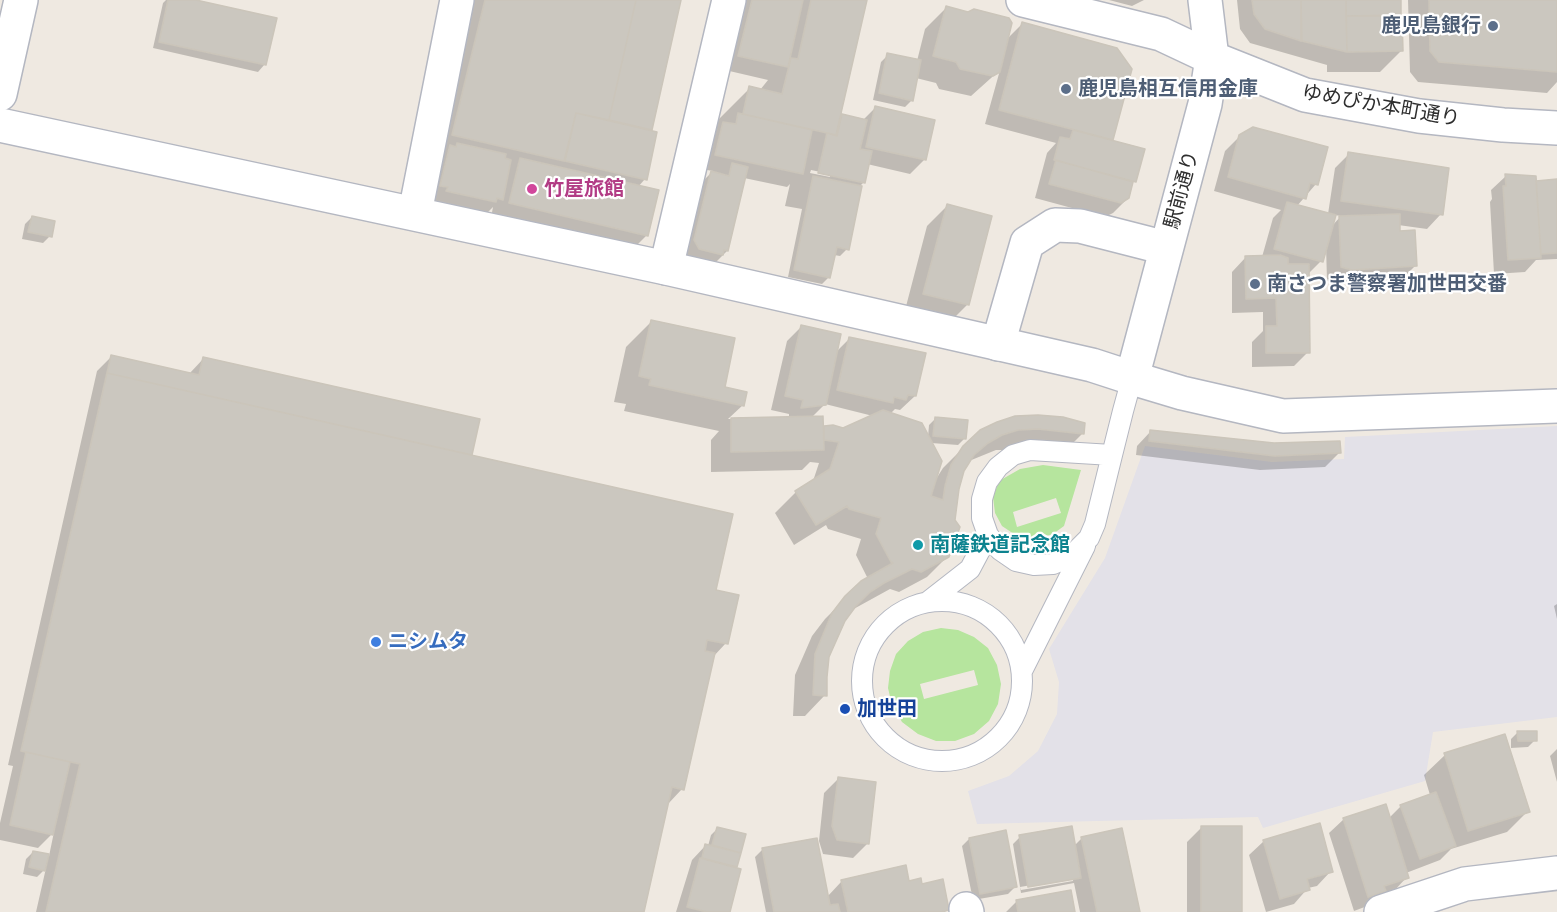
<!DOCTYPE html>
<html>
<head>
<meta charset="utf-8">
<style>
	body { margin:0 }
	canvas { display:block; background:#efe9e1 }
</style>
</head>
<body>
<canvas width="1557" height="912"></canvas>
<script>
const context = document.querySelector('canvas').getContext('2d');
context.lineJoin = 'round';
function fill(path, color) { context.fillStyle = color; context.fill(path, 'evenodd'); }
const toPath = rows => new Path2D(rows.map(r => 'M' + r).join(''));
function strokePath(path, color, width, dash) { context.strokeStyle = color; context.lineWidth = width; context.lineCap = dash ? 'butt' : 'round'; context.setLineDash(dash || []); context.stroke(path); }
function label(font, color, halo, rows, align = 'center') {
  context.font = font + ' Karla,"Noto Sans JP",sans-serif'; context.lineWidth = 4.5; context.setLineDash([]); context.textBaseline = 'middle'; context.strokeStyle = halo; context.fillStyle = color; for (const [text, x, y, turn = 0] of rows) {
    context.save(); context.translate(x, y); context.rotate((+turn || 0) * Math.PI / 180); context.textAlign = isNaN(turn) ? turn : align; if (halo) context.strokeText(text, 0, 0); context.fillText(text, 0, 0); context.restore();
  }
}
fill(toPath([
	[1557,426,1557,717,1433,732,1425,781,1263,828,1258,817,977,824,968,791,1009,776,1038,751,1057,714,1059,682,1049,649,1105,558,1145,446,1272,462,1344,459,1345,437]
]), '#e3e1e8');
fill(toPath([
	[1043,465,1081,470,1064,526,1053,534,1035,539,1017,536,1002,526,995,513,993,497,999,481,1020,469],
	[1056,498,1061,513,1017,527,1013,512],
	[941,628,958,630,974,637,988,648,997,665,1001,684,998,704,989,721,974,734,955,741,936,741,918,734,902,722,892,705,888,688,890,671,896,654,908,641,923,632],
	[974,670,978,685,924,699,920,684]
]), '#b6e59e');
fill(toPath([
	[166,0,189,0,265,64,258,72,153,48,163,3],
	[466,0,680,0,650,132,645,179,638,187,647,235,626,256,490,223,493,207,487,213,427,200],
	[742,0,865,0,839,115,863,120,875,108,925,159,910,174,867,164,863,183,859,187,847,249,840,256,834,255,829,277,822,284,788,277,802,209,785,206,790,184,787,187,744,178,727,251,713,265,684,263,697,187,713,171,701,169,717,121,750,88,760,90,768,80,725,70],
	[811,170,830,174,830,177,810,173],
	[1109,0,1144,0,1132,6],
	[1237,0,1399,0,1400,15,1397,17,1401,51,1380,72,1327,72,1327,65,1250,43,1240,29],
	[1408,0,1557,0,1557,82,1547,93,1418,82,1410,72],
	[946,8,1006,40,1023,23,1131,69,1111,142,1143,150,1128,198,1113,213,1105,217,1035,198,1047,153,1056,143,985,124,1000,70,971,96,939,89,936,83,916,78,912,100,905,107,873,100,881,62,888,55,917,61,925,29],
	[1240,136,1316,184,1297,206,1328,214,1335,168,1349,154,1441,214,1427,229,1398,225,1399,232,1415,266,1401,280,1337,283,1327,281,1326,246,1321,261,1307,275,1308,352,1294,366,1252,367,1252,342,1263,331,1263,312,1232,313,1232,272,1246,257,1262,257,1273,218,1281,210,1214,191,1225,151],
	[1334,215,1341,216,1331,227],
	[1506,176,1535,182,1557,181,1557,259,1536,260,1525,272,1494,274,1490,202,1492,199,1491,190],
	[947,206,967,305,947,325,904,314,927,226],
	[32,217,50,236,43,243,22,239,25,224],
	[652,321,743,405,728,419,789,418,789,414,771,410,787,341,801,327,836,352,850,338,915,396,900,410,895,409,890,414,928,437,929,425,936,418,965,438,958,445,931,443,936,479,943,468,964,447,997,423,1082,434,1062,454,1017,450,996,450,969,461,963,471,957,489,948,556,927,577,899,592,890,589,850,611,843,620,828,657,825,695,805,716,793,716,795,675,812,636,825,619,862,582,868,579,856,555,861,539,828,529,826,525,794,545,775,513,796,492,813,481,819,463,810,462,802,470,711,472,711,440,719,431,624,411,626,404,614,402,626,347],
	[825,404,873,416,843,430,833,427,822,428,812,417],
	[111,357,189,374,204,358,478,420,470,456,714,591,726,643,713,657,682,789,668,804,642,912,36,912,46,868,37,877,23,874,26,859,33,852,49,856,54,832,38,848,0,840,0,823,13,766,8,765,97,371],
	[1151,431,1340,452,1325,467,1260,470,1136,455,1137,446],
	[1557,604,1557,619,1554,606],
	[1518,732,1535,740,1528,747,1511,748,1511,739],
	[1557,749,1557,782,1550,756],
	[1445,755,1528,811,1507,832,1451,849,1440,860,1406,873,1407,877,1393,892,1370,905,1354,911,1329,833,1344,819,1389,818,1401,806,1430,795,1424,775],
	[838,779,868,843,853,858,823,854,819,841,824,793],
	[718,828,744,835,735,869,728,912,676,912,692,860,706,845,708,846,711,835],
	[1201,828,1240,912,1187,912,1187,842],
	[1020,837,1074,846,1082,838,1139,912,1080,912,1074,883,1021,893,1013,844],
	[1073,878,1073,881,1021,890,1020,887],
	[969,839,1015,887,1008,894,973,900,962,846],
	[816,840,827,897,841,882,908,883,921,886,947,909,945,912,766,912,755,857,762,850],
	[1264,841,1331,871,1317,886,1308,888,1294,904,1266,912,1249,855],
	[1017,901,1073,912,1006,912]
]), '#0003');
const building = toPath([
	[168,0,196,0,277,18,266,65,159,42,168,0],
	[485,0,636,0,609,120,576,113,564,161,452,135,485,0],
	[636,0,681,0,652,130,609,120,636,0],
	[752,0,803,0,788,67,738,56,752,0],
	[811,0,867,0,836,135,743,114,749,86,782,94,791,58,798,59,811,0],
	[1252,0,1301,0,1301,41,1265,29,1254,14,1252,0],
	[1301,0,1346,0,1347,52,1302,41,1301,0],
	[1346,0,1401,0,1401,15,1346,16,1346,0],
	[1429,0,1557,0,1557,72,1439,62,1430,51,1429,0],
	[946,6,968,12,974,9,1009,18,1012,23,1000,72,993,76,960,69,956,62,933,56,946,6],
	[1346,16,1402,16,1403,51,1347,52,1346,16],
	[1022,22,1117,48,1132,69,1113,140,999,110,1022,22],
	[887,53,921,60,913,101,879,93,887,53],
	[875,106,935,120,926,160,866,147,875,106],
	[576,113,657,132,647,180,565,161,576,113],
	[738,113,812,130,803,174,715,155,723,122,736,124,738,113],
	[842,114,867,120,860,149,872,151,865,183,818,173,827,133,837,136,842,114],
	[1253,127,1328,147,1318,185,1310,183,1306,199,1228,177,1239,135,1253,127],
	[1073,130,1145,149,1136,182,1054,160,1060,137,1070,139,1073,130],
	[457,143,506,154,505,158,511,160,503,200,497,198,496,202,446,191,448,187,440,186,450,145,456,147,457,143],
	[1348,152,1449,168,1443,215,1341,201,1348,152],
	[520,158,659,190,648,236,509,203,520,158],
	[1056,160,1133,182,1129,198,1121,203,1049,184,1056,160],
	[732,163,748,167,728,251,724,250,723,255,699,249,694,240,711,171,729,176,732,163],
	[1505,174,1536,176,1541,258,1508,260,1503,186,1506,186,1505,174],
	[813,176,862,186,849,250,837,247,830,278,794,270,813,176],
	[1557,179,1557,253,1541,254,1536,181,1557,179],
	[1287,202,1336,215,1323,262,1274,249,1287,202],
	[947,204,992,216,969,305,923,294,947,204],
	[1400,214,1400,231,1415,230,1417,266,1352,270,1341,267,1339,216,1400,214],
	[32,216,55,221,52,237,28,232,32,216],
	[1280,255,1288,258,1288,264,1309,264,1310,353,1266,353,1266,326,1277,326,1276,298,1246,299,1245,256,1280,255],
	[651,320,735,338,725,387,747,392,744,406,649,385,651,379,639,376,651,320],
	[801,325,841,334,826,405,801,408,803,400,785,396,801,325],
	[849,337,926,353,916,396,908,395,906,400,894,397,893,403,837,390,849,337],
	[111,355,199,375,203,357,480,419,472,455,107,373,111,355],
	[107,373,733,514,716,590,739,595,728,644,707,640,705,651,715,653,684,790,672,787,644,912,46,912,80,764,21,751,107,373],
	[883,410,922,423,942,461,931,496,943,500,945,486,951,465,963,446,980,430,997,422,1015,416,1038,415,1063,417,1085,423,1084,434,1038,429,1018,430,1002,435,988,443,974,455,964,471,959,489,955,520,960,527,949,557,921,572,912,569,884,583,870,592,856,606,845,621,829,657,827,677,827,696,813,695,815,654,832,613,845,596,861,581,893,563,891,562,876,534,881,518,849,509,847,506,816,525,795,491,830,469,839,442,824,440,824,426,833,425,843,428,883,410],
	[823,416,824,450,731,452,731,418,823,416],
	[935,417,968,420,966,439,933,436,935,417],
	[1150,430,1274,443,1340,441,1341,453,1275,456,1149,441,1150,430],
	[1517,731,1537,731,1537,741,1518,741,1517,731],
	[1505,734,1530,812,1468,831,1444,753,1505,734],
	[26,752,70,762,53,835,10,825,26,752],
	[838,777,876,782,869,844,837,840,832,826,838,777],
	[1436,792,1456,846,1420,859,1400,805,1436,792],
	[1386,804,1409,878,1384,886,1386,891,1368,897,1343,818,1386,804],
	[1320,823,1333,872,1307,879,1310,890,1280,899,1263,840,1320,823],
	[1072,826,1081,878,1028,887,1019,835,1072,826],
	[1201,826,1242,826,1242,912,1201,912,1201,826],
	[717,827,746,834,741,853,712,845,717,827],
	[1122,828,1140,912,1097,912,1081,837,1122,828],
	[1006,830,1017,887,980,894,969,838,1006,830],
	[817,838,830,905,838,904,840,912,774,912,762,848,817,838],
	[705,844,741,853,737,867,702,858,705,844],
	[33,851,49,854,45,871,29,867,33,851],
	[700,858,741,869,730,912,707,912,687,907,700,858],
	[906,865,909,881,921,878,922,884,943,879,949,910,941,912,848,912,841,880,906,865],
	[1071,890,1075,912,1018,912,1016,900,1071,890]
]);
fill(building, '#cbc7bf');
strokePath(building, '#cbc5ba', 1.5);
const service = toPath([
	[1112,455,1030,450,1013,455,998,467,987,482,982,499,982,518,988,535,1000,550,1016,561,1034,565,1053,564,1071,556,1089,538,1095,524,1112,455,1123,411,1132,378],
	'862 681a80 80 0 1 1 160 0a80 80 0 1 1-160 0Z',
	[929,601,970,569,988,535],
	[1022,671,1085,546]
]);
const minor = toPath([
	[1023,0,1161,34,1212,58],
	[0,94,21,0],
	[415,213,457,0],
	[666,268,729,0],
	[998,344,1027,243,1055,225,1080,226,1166,248],
	[1132,378,1182,393,1283,416,1557,406],
	[966,909,967,912],
	[1381,912,1465,884,1557,873]
]);
const tertiary = toPath([
	[1212,58,1305,95,1419,116,1503,125,1557,128],
	[0,125,666,268,1092,365,1132,378,1205,104,1212,58,1205,0]
]);
strokePath(service, '#b4b7c1', 22);
strokePath(minor, '#b4b7c1', 36);
strokePath(tertiary, '#b4b7c1', 36);
strokePath(service, '#fff', 20);
strokePath(minor, '#fff', 33);
strokePath(tertiary, '#fff', 33);
for (const [x, y, r, color] of [
	[1493,26,6,"#5c6f8a"],
	[1066,89,6,"#5c6f8a"],
	[532,189,6,"#d1479c"],
	[1255,284,6,"#5c6f8a"],
	[918,545,6,"#0f9aa8"],
	[376,642,6,"#3f7fe0"],
	[845,709,6,"#1a4fb4"]
]) { const dot = new Path2D(); dot.arc(x, y, r, 0, 2 * Math.PI); context.fillStyle = color; context.fill(dot); strokePath(dot, '#fff', 2); }
label('bold 20px', '#4e5e75', '#fff', [
	["鹿児島銀行",1481,26,"right"],
	["鹿児島相互信用金庫",1078,89],
	["南さつま警察署加世田交番",1267,284]
], 'left');
label('20px', '#2e2e2e', '#fff', [
	["ゆめぴか本町通り",1381,106,10],
	["駅前通り",1182,190,-75]
]);
label('bold 20px', '#b23c85', '#fff', [
	["竹屋旅館",544,189]
], 'left');
label('bold 20px', '#0d838f', '#fff', [
	["南薩鉄道記念館",930,545]
], 'left');
label('bold 20px', '#366cbe', '#fff', [
	["ニシムタ",388,642]
], 'left');
label('bold 20px', '#164399', '#fff', [
	["加世田",857,709]
], 'left');
</script>
</body>
</html>
